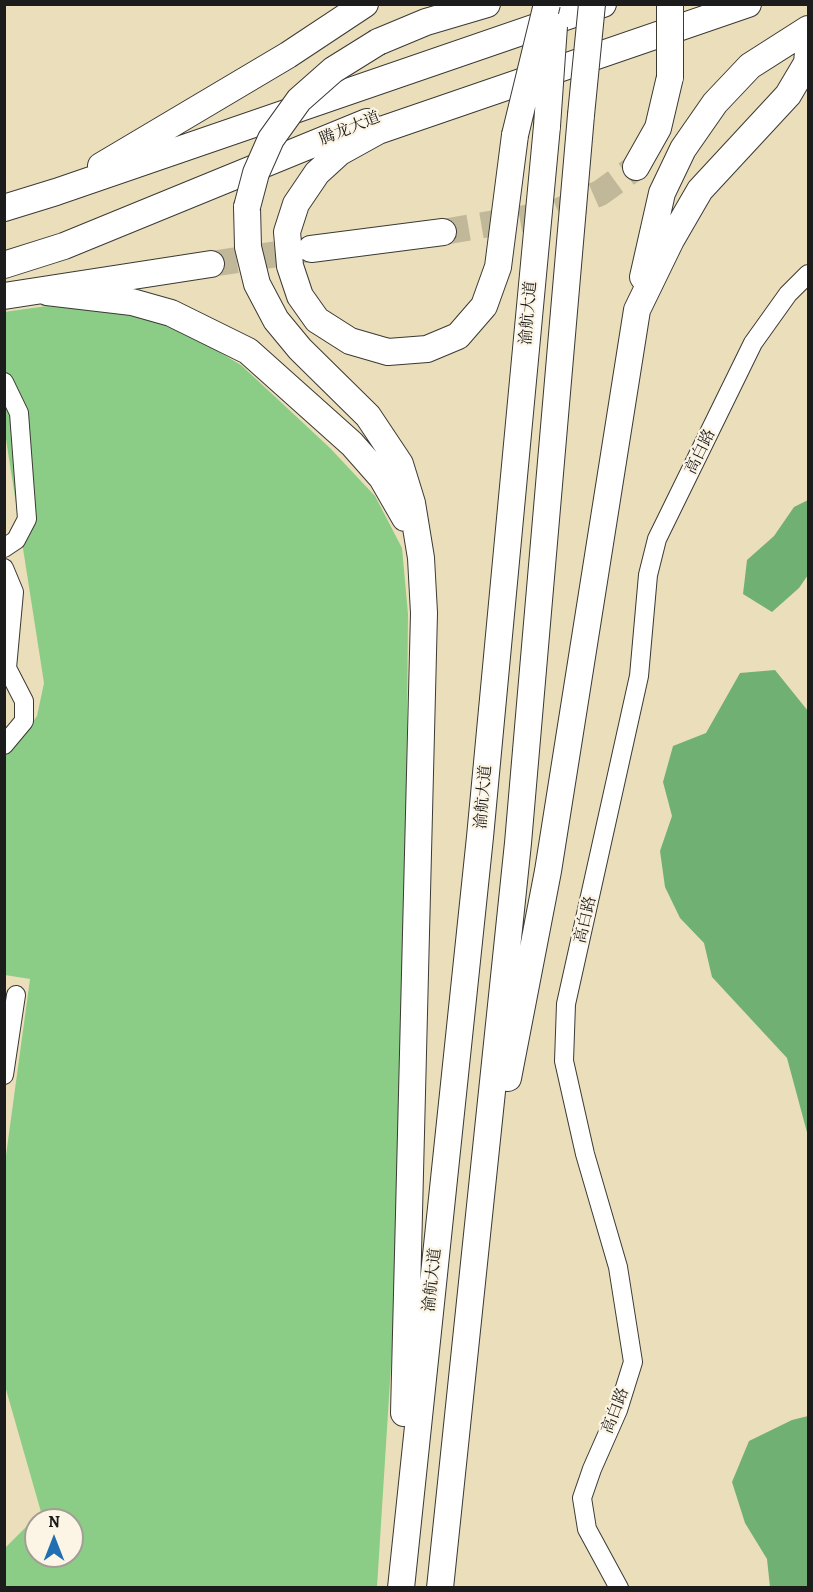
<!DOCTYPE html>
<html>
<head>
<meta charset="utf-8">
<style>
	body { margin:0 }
	#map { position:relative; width:813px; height:1592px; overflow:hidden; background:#eadfba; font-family:Alegreya,serif }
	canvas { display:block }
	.frame { position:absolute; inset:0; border:6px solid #1c1c1c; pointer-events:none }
	.north { position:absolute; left:24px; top:1508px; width:60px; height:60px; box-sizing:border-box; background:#fcf5e5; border:2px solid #a29e95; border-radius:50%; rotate:0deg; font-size:16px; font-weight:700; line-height:24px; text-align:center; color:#1c1c1c }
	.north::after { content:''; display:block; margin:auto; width:21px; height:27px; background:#1f6fb2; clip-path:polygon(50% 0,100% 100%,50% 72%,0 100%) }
</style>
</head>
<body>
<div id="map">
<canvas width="813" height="1592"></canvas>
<div class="frame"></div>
<div class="north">N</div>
</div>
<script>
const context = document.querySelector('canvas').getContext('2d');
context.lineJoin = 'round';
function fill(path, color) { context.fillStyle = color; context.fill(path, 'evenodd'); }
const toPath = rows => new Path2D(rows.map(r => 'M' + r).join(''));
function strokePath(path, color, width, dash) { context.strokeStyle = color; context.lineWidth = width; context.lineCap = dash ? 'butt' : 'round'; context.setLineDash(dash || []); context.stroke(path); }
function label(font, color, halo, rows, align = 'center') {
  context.font = font + ' Alegreya,"Noto Serif SC",serif'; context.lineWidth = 4.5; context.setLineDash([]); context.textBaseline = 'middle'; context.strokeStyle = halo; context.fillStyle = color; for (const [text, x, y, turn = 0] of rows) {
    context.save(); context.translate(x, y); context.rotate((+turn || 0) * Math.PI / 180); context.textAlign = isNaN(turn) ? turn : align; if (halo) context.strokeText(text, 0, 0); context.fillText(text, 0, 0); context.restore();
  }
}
fill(toPath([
	[54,305,128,314,175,326,241,365,330,448,375,496,402,548,408,614,403,1175,377,1587,5,1587,5,1548,41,1512,5,1386,4,1170,30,979,5,975,5,755,12,750,37,716,44,683,5,433,4,312],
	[36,1520,72,1520,72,1556,36,1556]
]), '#8bcd86');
fill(toPath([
	[808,500,808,575,799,588,772,612,743,594,747,560,774,536,794,507],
	[775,670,808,711,808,1136,787,1058,712,977,704,943,680,918,665,887,660,851,672,816,663,782,673,746,706,733,740,673],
	[808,1416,808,1587,770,1587,767,1559,745,1523,732,1482,749,1441,792,1420]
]), '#70b073');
strokePath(toPath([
	[443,232,554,213,600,193,636,167],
	[211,264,311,249]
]), '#c1b89a', 26, [26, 13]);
const minor = toPath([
	[4,382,19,413,27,519,16,540,4,548],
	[4,568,14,592,7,668,24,701,24,721,4,745],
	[4,1075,16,995],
	[619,1588,587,1529,582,1498,592,1469,618,1410,633,1362,618,1267,585,1154,564,1061,566,1004,639,676,648,575,657,539,753,343,788,294,808,274]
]);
const highway = toPath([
	[378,42,426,22,487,4],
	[515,135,498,267,484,306,458,336,427,349,388,352,350,341,317,320,300,296,290,266,287,232,296,204,317,173,340,152,378,131,748,4],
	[101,166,288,55,365,4],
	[636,167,658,128,670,77],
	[247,207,248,247,257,284,276,320,300,349,368,416,400,464,412,503,421,558,424,613,404,1413],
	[4,208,56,192,603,4],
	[311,249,443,232],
	[4,265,64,246,367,122],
	[643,277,662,193,683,149,715,103,750,66,808,29],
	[47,292,132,302,171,313,248,351,352,444,382,478,405,518],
	[4,296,211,264],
	[508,1078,548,871,637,310,671,240,700,190,788,95,807,63,808,52],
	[401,1588,480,837,547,126],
	[440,1588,518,843,581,115]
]);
strokePath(minor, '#3b3934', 20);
strokePath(highway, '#3b3934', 28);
strokePath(minor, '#fff', 18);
strokePath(highway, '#fff', 26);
const highwayBridge = toPath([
	[670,4,670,77],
	[581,115,592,4],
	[547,126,554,26],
	[515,135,547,4],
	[247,207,256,173,271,139,299,100,333,70,378,42]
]);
strokePath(highwayBridge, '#3b3934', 28, []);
strokePath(highwayBridge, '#fff', 26);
label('16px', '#1c1c1c', '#fcf5e5', [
	["腾龙大道",350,129,-22],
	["渝航大道",529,313,-85],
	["高白路",701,452,-64],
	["渝航大道",484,797,-85],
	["高白路",586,920,-77],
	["渝航大道",433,1280,-84],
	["高白路",616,1411,-69]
]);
</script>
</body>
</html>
